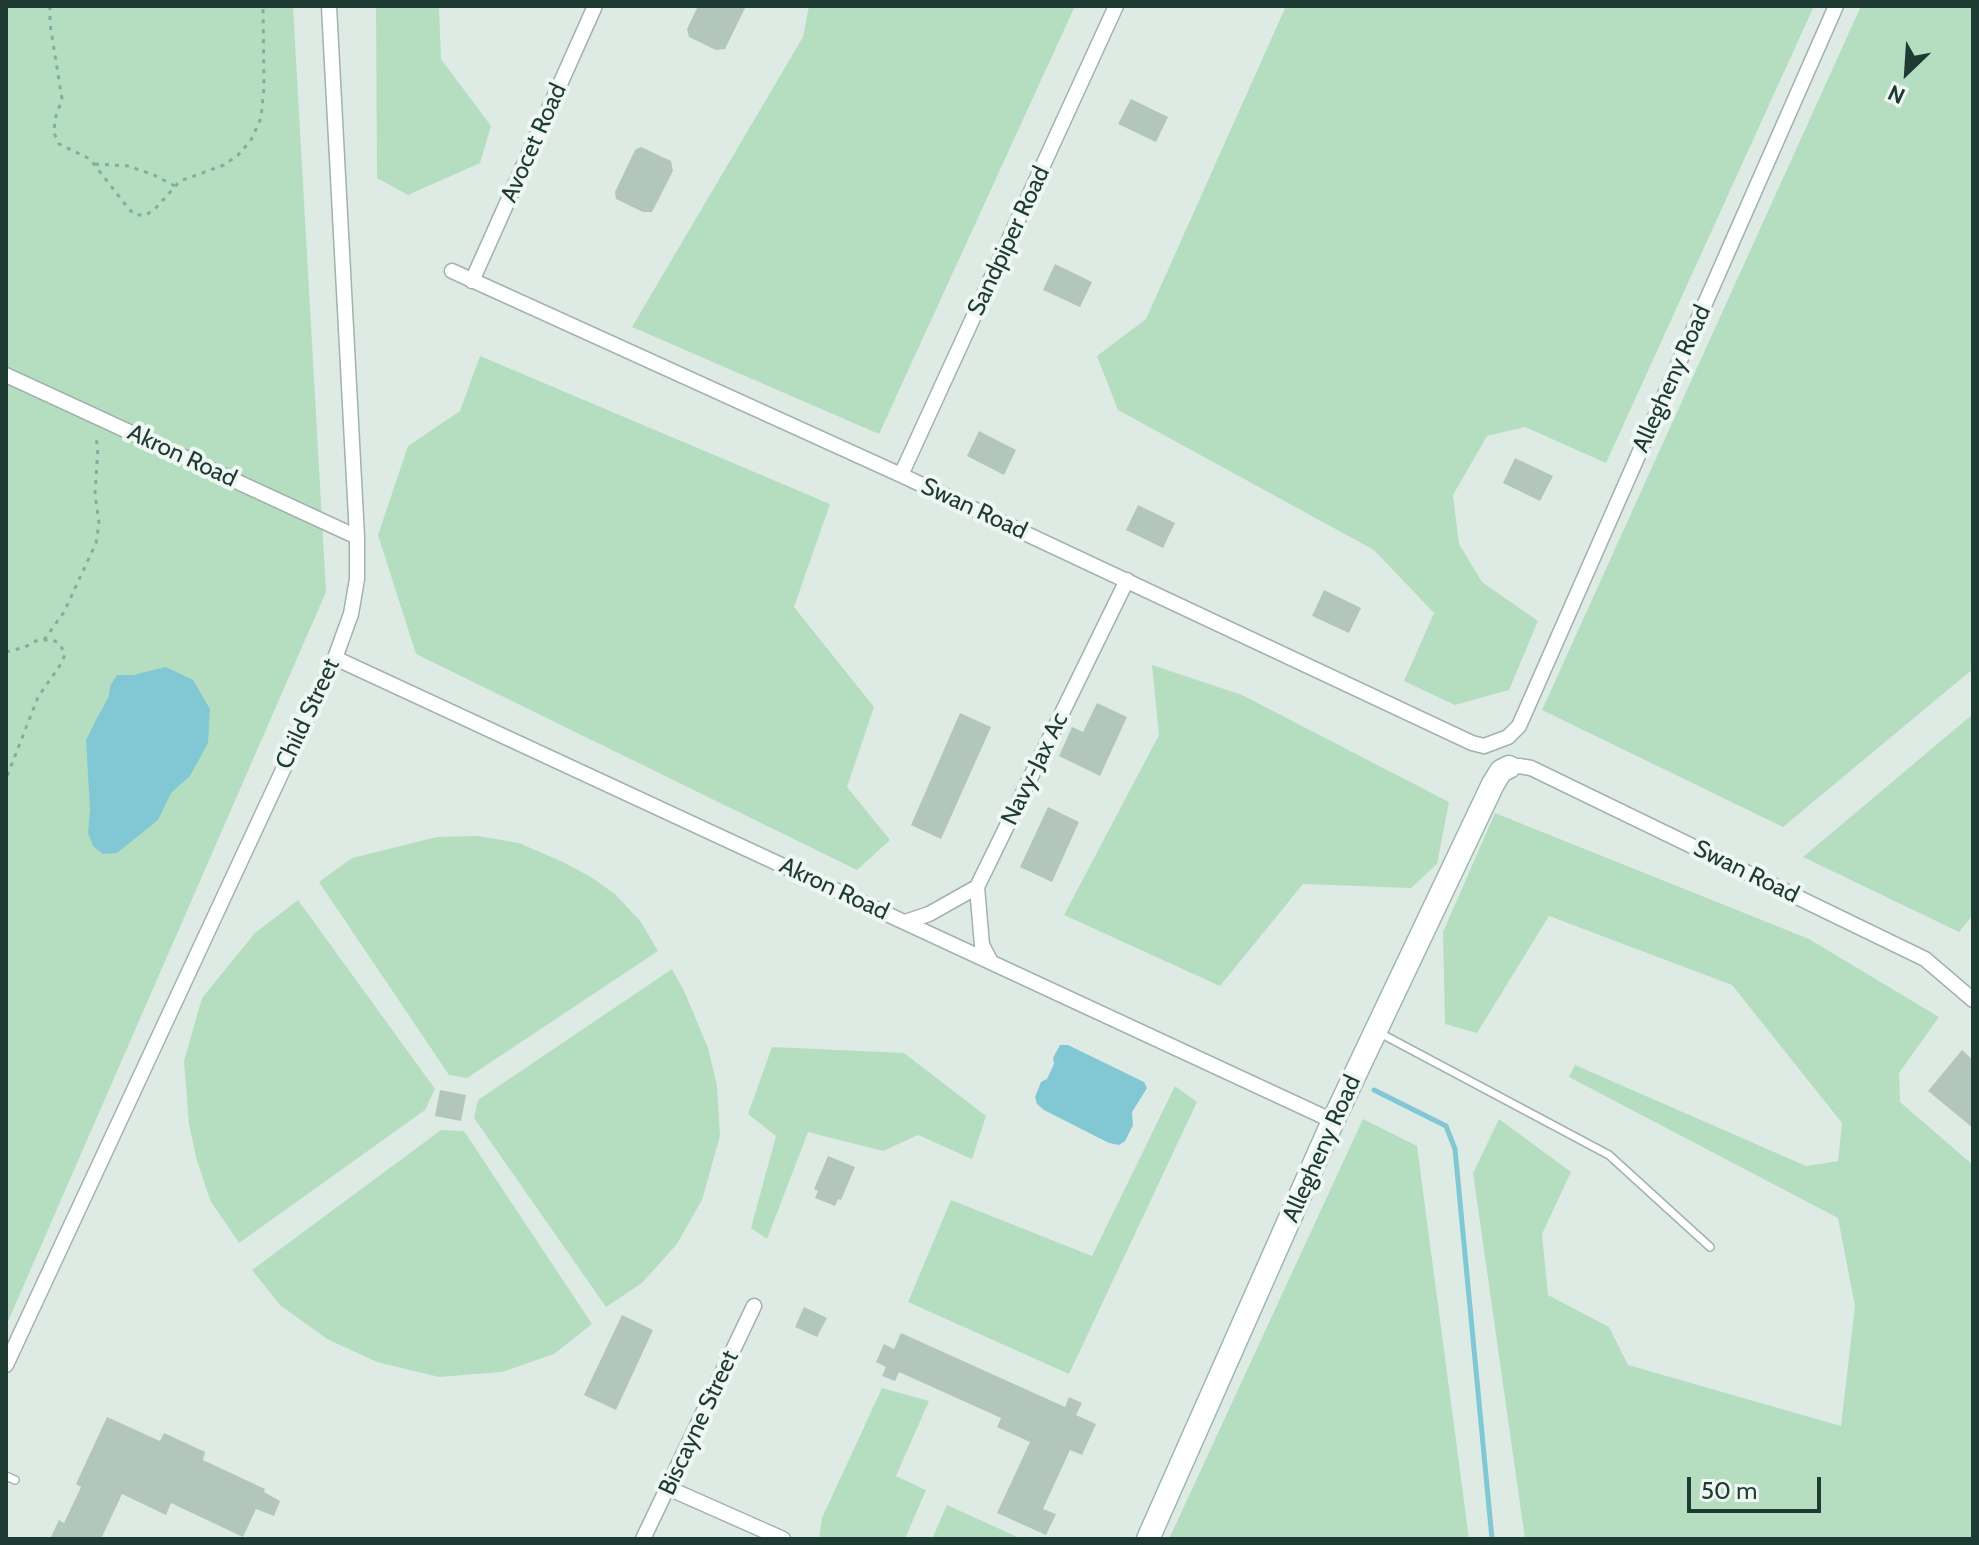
<!DOCTYPE html>
<html>
<head>
<meta charset="utf-8">
<style>
	body { margin:0 }
	#map { position:relative; width:1979px; height:1545px; overflow:hidden; background:#deebe5; font-family:Cabin,sans-serif }
	canvas { display:block }
	.frame { position:absolute; inset:0; border:8px solid #1e3b33; pointer-events:none }
	.north { position:absolute; left:1867px; top:32px; width:80px; height:80px; -webkit-text-stroke:6px #eff7f3; paint-order:stroke; rotate:205deg; font-size:22px; font-weight:700; line-height:32px; text-align:center; color:#1e3b33 }
	.north::after { content:''; display:block; margin:auto; width:28px; height:36px; background:#1e3b33; clip-path:polygon(50% 0,100% 100%,50% 72%,0 100%) }
	.scale { position:absolute; left:1687px; top:1477px; width:134px; height:36px; box-sizing:border-box; border:4px solid #1e3b33; border-top:0; padding-left:10px; font-size:24px; line-height:28px; white-space:nowrap; color:#1e3b33; -webkit-text-stroke:6px #eff7f3; paint-order:stroke }
</style>
</head>
<body>
<div id="map">
<canvas width="1979" height="1545"></canvas>
<div class="frame"></div>
<div class="north">N</div>
<div class="scale">50 m</div>
</div>
<script>
const context = document.querySelector('canvas').getContext('2d');
context.lineJoin = 'round';
function fill(path, color) { context.fillStyle = color; context.fill(path, 'evenodd'); }
const toPath = rows => new Path2D(rows.map(r => 'M' + r).join(''));
function strokePath(path, color, width, dash) { context.strokeStyle = color; context.lineWidth = width; context.lineCap = dash ? 'butt' : 'round'; context.setLineDash(dash || []); context.stroke(path); }
function label(font, color, halo, rows, align = 'center') {
  context.font = font + ' Cabin,sans-serif'; context.lineWidth = 8; context.setLineDash([]); context.textBaseline = 'middle'; context.strokeStyle = halo; context.fillStyle = color; for (const [text, x, y, turn = 0] of rows) {
    context.save(); context.translate(x, y); context.rotate((+turn || 0) * Math.PI / 180); context.textAlign = isNaN(turn) ? turn : align; if (halo) context.strokeText(text, 0, 0); context.fillText(text, 0, 0); context.restore();
  }
}
fill(toPath([
	[6,6,293,6,326,592,6,1326],
	[376,6,439,6,441,59,491,126,480,163,408,195,377,178],
	[809,6,1075,6,879,434,632,327,803,37],
	[1286,6,1814,6,1606,463,1525,427,1487,436,1453,495,1459,544,1482,582,1538,621,1509,690,1455,705,1404,681,1434,613,1374,550,1118,410,1097,356,1146,319],
	[1861,6,1973,6,1973,669,1783,827,1542,710],
	[480,356,830,504,794,607,874,707,847,787,890,840,857,870,416,654,378,535,408,446,460,411],
	[1152,665,1242,695,1449,802,1437,864,1411,888,1303,884,1220,986,1064,915,1159,735],
	[1973,714,1973,915,1959,932,1803,857],
	[1495,813,1809,939,1939,1017,1899,1073,1900,1102,1973,1165,1973,1539,1525,1539,1473,1173,1499,1119,1571,1172,1542,1234,1548,1295,1609,1327,1628,1365,1841,1426,1855,1306,1838,1218,1569,1077,1575,1065,1806,1166,1838,1161,1842,1123,1732,985,1549,916,1477,1033,1445,1024,1443,932],
	[478,836,519,843,563,862,591,877,615,894,641,922,658,951,467,1078,449,1075,319,882,352,858,437,837],
	[298,900,435,1089,425,1110,239,1243,210,1200,196,1157,189,1124,184,1061,202,998,255,933],
	[672,969,685,993,708,1048,717,1086,720,1136,702,1200,677,1244,642,1283,606,1307,474,1118,478,1100],
	[772,1047,904,1053,986,1116,972,1159,918,1135,883,1151,808,1132,767,1239,751,1228,776,1136,748,1114],
	[1175,1086,1197,1102,1069,1374,908,1302,951,1200,1092,1256],
	[1363,1119,1417,1146,1469,1539,1169,1539],
	[441,1130,464,1131,592,1324,554,1354,502,1372,439,1377,377,1362,327,1339,280,1305,252,1270],
	[882,1388,929,1401,896,1476,926,1490,905,1539,819,1539,822,1518],
	[947,1505,1022,1539,932,1539]
]), '#b5dec0');
fill(toPath([
	[166,667,193,680,210,709,208,743,190,776,171,793,158,820,117,853,103,854,93,846,88,833,90,809,86,740,97,718,109,696,110,686,117,675,133,675],
	[1060,1045,1068,1045,1144,1082,1147,1088,1132,1112,1133,1125,1125,1141,1119,1145,1109,1143,1044,1110,1037,1104,1035,1097,1041,1082,1047,1079,1054,1064,1053,1058]
]), '#81c8d4');
strokePath(toPath([
	[1374,1090,1446,1126,1455,1149,1492,1539]
]), '#81c8d4', 5);
fill(toPath([
	[698,6,746,6,725,49,716,50,689,37,687,29],
	[1131,99,1168,117,1156,142,1118,124],
	[641,147,671,161,673,171,652,212,643,212,616,199,615,192,635,150],
	[1055,264,1092,282,1080,307,1043,290],
	[979,431,1016,450,1004,475,967,456],
	[1515,458,1553,476,1540,501,1503,483],
	[1138,505,1175,523,1163,548,1126,530],
	[1324,590,1361,608,1349,633,1312,616],
	[1097,703,1127,717,1100,776,1059,756,1072,727,1083,732],
	[960,713,991,727,941,839,911,825],
	[1048,807,1079,822,1052,882,1020,867],
	[1962,1050,1973,1060,1973,1128,1928,1091],
	[440,1090,466,1095,461,1121,435,1116],
	[828,1156,855,1167,841,1200,838,1199,835,1206,815,1198,818,1191,814,1189],
	[804,1307,827,1318,817,1337,795,1327],
	[622,1315,653,1330,616,1410,584,1395],
	[901,1333,1065,1407,1069,1397,1082,1403,1076,1415,1096,1424,1082,1455,1070,1450,1043,1509,1056,1514,1046,1535,997,1513,1030,1442,997,1427,1001,1418,899,1372,895,1381,882,1376,886,1367,876,1362,884,1344,894,1349],
	[107,1417,160,1441,164,1433,205,1452,203,1460,265,1489,264,1492,280,1501,274,1516,256,1509,243,1537,171,1503,166,1515,122,1494,101,1539,50,1539,59,1520,64,1523,81,1487,76,1484]
]), '#b3c6be');
const lane = toPath([
	[1378,1032,1609,1155,1710,1247],
	[6,1476,15,1480]
]);
const street = toPath([
	[452,271,901,475,1472,743,1484,746,1508,737,1519,726,1836,6],
	[472,281,595,6],
	[6,375,357,537],
	[901,475,1116,6],
	[335,658,1333,1121],
	[1509,767,1519,766,1531,768,1925,959,1973,1000],
	[905,922,929,914,977,887],
	[991,962,982,945,977,887,1127,580],
	[6,1365,335,658,351,614,357,579,357,537,329,6],
	[668,1488,783,1539],
	[643,1539,754,1306]
]);
const secondary = toPath([
	[1148,1539,1333,1121,1493,784,1501,771,1509,767]
]);
strokePath(lane, '#a1b3ac', 10);
strokePath(street, '#a1b3ac', 17);
strokePath(secondary, '#9cb7ad', 25);
strokePath(toPath([
	[50,6,50,24,62,99,55,119,54,133,59,144,90,159,128,208,135,215,146,215,155,209,180,181,224,165,238,155,251,140,261,118,264,87,263,6],
	[95,164,128,166,154,175,175,186],
	[44,640,64,612,96,543,99,523,95,494,98,447,95,435],
	[6,652,25,647,38,640,53,640,60,644,65,655,59,667,38,697,6,779]
]), '#7cb1a0', 3, [4, 6]);
strokePath(lane, '#fff', 7);
strokePath(street, '#fff', 14);
strokePath(secondary, '#fff', 22);
label('24px', '#1e3b33', '#eff7f3', [
	["Avocet Road",534,143,-66],
	["Sandpiper Road",1009,241,-65],
	["Allegheny Road",1672,379,-66],
	["Akron Road",182,456,25],
	["Swan Road",974,509,25],
	["Child Street",308,714,-65],
	["Navy-Jax Ac",1035,769,-64],
	["Swan Road",1746,872,26],
	["Akron Road",834,889,25],
	["Allegheny Road",1322,1149,-66],
	["Biscayne Street",699,1423,-65]
]);
</script>
</body>
</html>
